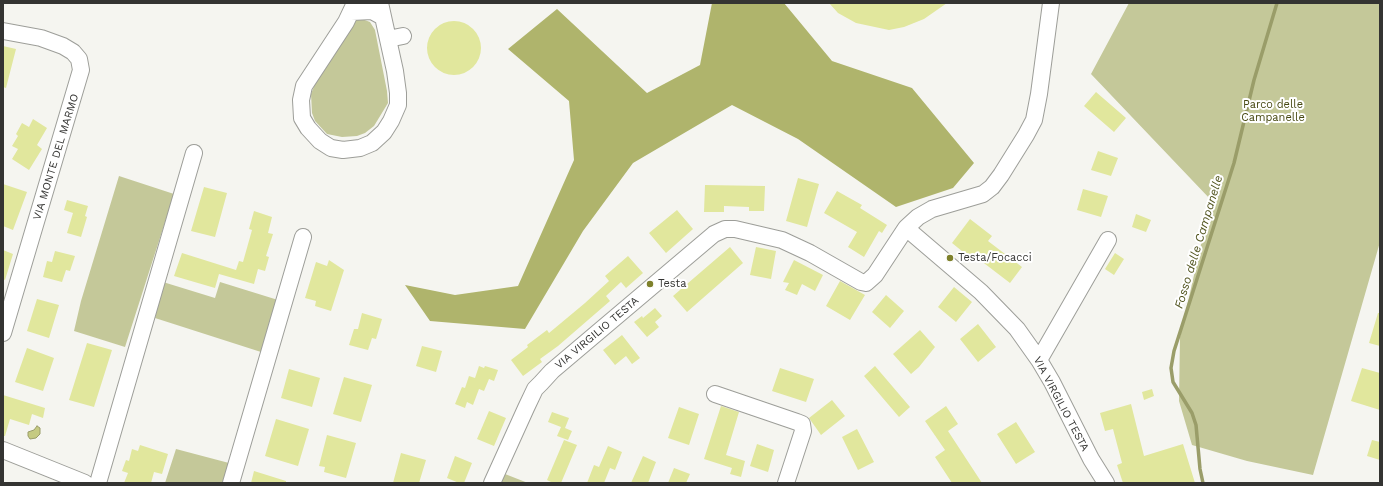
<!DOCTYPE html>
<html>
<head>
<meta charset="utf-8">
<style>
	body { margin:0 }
	#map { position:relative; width:1383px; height:486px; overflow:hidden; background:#f5f5f0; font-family:"Work Sans",sans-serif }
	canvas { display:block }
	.frame { position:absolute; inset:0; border:4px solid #343432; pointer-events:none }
</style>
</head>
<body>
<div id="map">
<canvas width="1383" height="486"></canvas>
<div class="frame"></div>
</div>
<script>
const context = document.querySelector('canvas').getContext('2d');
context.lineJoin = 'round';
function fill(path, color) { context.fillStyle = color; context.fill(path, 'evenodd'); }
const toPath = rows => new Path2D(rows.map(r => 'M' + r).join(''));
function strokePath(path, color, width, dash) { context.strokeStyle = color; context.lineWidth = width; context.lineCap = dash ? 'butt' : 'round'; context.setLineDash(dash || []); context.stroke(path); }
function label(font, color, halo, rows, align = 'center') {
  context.font = font + ' "Work Sans",sans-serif'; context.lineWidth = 4; context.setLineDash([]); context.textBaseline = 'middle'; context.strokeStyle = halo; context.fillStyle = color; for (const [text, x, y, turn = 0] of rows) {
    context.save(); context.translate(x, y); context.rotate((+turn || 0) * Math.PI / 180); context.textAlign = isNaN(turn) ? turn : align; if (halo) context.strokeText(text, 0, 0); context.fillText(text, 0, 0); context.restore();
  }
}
fill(toPath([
	[1129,3,1380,3,1380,242,1313,475,1247,461,1192,445,1179,401,1180,337,1211,200,1091,74],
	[362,19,370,22,375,30,387,91,388,103,374,126,365,133,357,136,342,137,327,134,315,121,312,113,311,94,315,84,355,20],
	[119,176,174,194,125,347,74,331,81,301],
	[163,282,215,298,220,282,278,300,261,352,155,318],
	[176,449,229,463,222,483,165,483],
	[505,474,528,483,501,483]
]), '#c4c899');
fill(toPath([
	[712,3,784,3,832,61,912,88,974,163,953,188,896,207,798,139,732,105,633,163,583,231,525,329,430,321,405,285,455,295,518,286,574,160,569,101,508,49,557,9,647,93,700,65]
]), '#afb46c');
const water = toPath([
	[37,426,40,428,40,434,36,438,30,439,28,436,28,432,34,430,37,426]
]);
fill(water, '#c5ca81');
strokePath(water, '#9a9d69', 1);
strokePath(toPath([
	[1203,483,1200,469,1196,425,1192,413,1173,382,1171,368,1174,351,1234,163,1254,80,1277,3]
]), '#9a9d69', 3.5);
fill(toPath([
	[829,3,947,3,924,19,904,27,889,30,856,23,838,13],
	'427 48a27 27 0 1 1 54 0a27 27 0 1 1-54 0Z',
	[3,46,16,49,6,88,3,87],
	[1096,92,1126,118,1114,132,1084,106],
	[33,119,47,128,37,145,42,149,29,170,12,159,18,149,12,146,18,136,16,134,22,123,29,127],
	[1098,151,1118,158,1111,176,1091,170],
	[798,178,819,184,807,227,786,221],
	[3,184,27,192,13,230,3,226],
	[705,185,765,186,764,211,749,211,749,207,724,206,724,212,704,212],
	[204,187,227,193,215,237,191,231],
	[1083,189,1108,196,1101,217,1077,210],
	[837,191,862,205,860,208,887,225,882,233,879,231,864,257,848,247,857,232,824,213],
	[67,200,88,206,85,216,87,217,81,237,67,233,73,213,64,210],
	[677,210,693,229,666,253,649,233],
	[254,211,272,217,268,233,273,234,266,256,269,257,265,271,258,269,254,284,219,274,215,288,174,276,182,253,236,270,239,261,243,262,252,230,249,229],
	[1136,214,1151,220,1146,232,1132,227],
	[970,219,992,236,988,241,1022,267,1010,283,976,257,973,260,952,243],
	[730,247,743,263,687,312,673,296],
	[756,247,776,251,771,279,750,275],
	[3,250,13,254,5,280,3,279],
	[55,251,75,256,70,271,66,270,62,282,43,277,47,261,52,262],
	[1115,253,1124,259,1114,275,1105,269],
	[628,256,643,273,626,288,621,282,606,296,610,301,558,346,540,359,542,362,523,376,511,360,528,347,527,345,547,330,549,333,585,303,609,281,605,276],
	[329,260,344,270,331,311,315,306,316,301,305,298,316,262,327,266],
	[794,260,823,275,815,291,802,284,797,295,785,290,789,283,783,282],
	[840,281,865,295,850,320,826,306],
	[954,287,972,302,956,322,938,307],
	[886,295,904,311,890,328,872,312],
	[37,299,59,305,49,338,27,331],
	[655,308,662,316,655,322,659,327,647,337,634,322,642,316,643,318],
	[362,313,382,319,376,339,372,338,368,350,349,345,354,329,358,329],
	[1378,313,1380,313,1380,346,1369,343],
	[978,324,996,347,978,362,960,339],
	[920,330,935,347,919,367,911,374,893,354],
	[622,335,640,358,632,364,626,356,615,365,603,350],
	[87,343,112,350,94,407,69,400],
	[422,346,442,351,436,372,416,366],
	[27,348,54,358,43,391,15,382],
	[479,366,484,368,485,366,498,370,494,381,489,379,484,391,479,389,473,405,467,402,465,408,455,404,462,387,465,388,469,376,475,378],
	[875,366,910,407,899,417,864,376],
	[780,368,814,379,806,402,772,391],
	[1362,368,1380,373,1380,410,1351,401],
	[289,369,320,378,312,407,281,398],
	[344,377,372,385,361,422,333,414],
	[1152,389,1154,396,1144,400,1142,392],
	[3,395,45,408,43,418,32,414,29,425,10,419,5,436,3,436],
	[832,400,845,416,821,435,809,418],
	[1131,404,1144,456,1183,444,1195,483,1123,483,1117,465,1122,463,1113,429,1105,431,1100,413],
	[721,406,739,412,726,455,745,461,741,477,730,474,732,468,704,459],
	[946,406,958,424,948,431,982,483,952,483,935,457,945,450,925,421],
	[679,407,699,414,689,445,668,438],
	[489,411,506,418,494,446,477,439],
	[552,412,569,418,565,428,572,431,568,440,557,436,561,427,548,422],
	[276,419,309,429,298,466,265,456],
	[1016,422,1035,452,1016,464,997,434],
	[857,429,874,462,858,470,842,437],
	[327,435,356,443,346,478,324,472,325,467,319,466],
	[564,440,577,445,561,483,553,483,547,480],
	[1372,440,1380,442,1380,460,1367,456],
	[757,444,774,450,768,472,750,466],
	[140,445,168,454,162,474,154,472,151,483,124,483,128,473,122,471,126,460,129,461,132,449,138,451],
	[608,446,622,452,615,470,610,468,604,483,587,483,594,465,599,467],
	[401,453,426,460,419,483,393,483],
	[455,456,472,463,464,483,459,483,447,478],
	[643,456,656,462,648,483,631,483],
	[674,468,690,474,686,483,668,483],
	[254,471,286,481,286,483,251,483]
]), '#e1e79d');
const minor = toPath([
	[355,3,346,22,304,86,301,100,302,118,308,128,320,141,331,148,343,150,360,148,372,143,384,132,391,121,398,105,398,93,395,71,380,3],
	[351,12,372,11,383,17],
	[3,31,41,38,63,46,73,52,79,59,81,70,3,333],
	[388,39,403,36],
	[906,228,918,217,932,209,983,194,992,187,1001,175,1026,135,1034,120,1039,94,1051,3],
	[1039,360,1108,240],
	[715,394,797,422,802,424,803,431,786,483],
	[3,450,85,483],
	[98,483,194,153],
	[231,483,303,237],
	[492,483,526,408,535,389,541,383,552,371,714,234,725,229,735,229,782,240,810,253,861,282,866,283,875,275,906,228,981,292,1017,329,1039,360,1052,382,1091,459,1106,483]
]);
strokePath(minor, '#9d9e99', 18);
strokePath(minor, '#fff', 16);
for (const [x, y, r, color] of [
	[950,258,4,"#7e812b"],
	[650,284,4,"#7e812b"]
]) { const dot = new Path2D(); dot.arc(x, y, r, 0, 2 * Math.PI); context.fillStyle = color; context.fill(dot); strokePath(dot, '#fff', 1.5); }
label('11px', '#474912', '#fff', [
	["Parco delle",1273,105],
	["Campanelle",1273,118]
]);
label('11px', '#343432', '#fff', [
	["VIA MONTE DEL MARMO",56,157,-73],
	["VIA VIRGILIO TESTA",597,333,-40],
	["VIA VIRGILIO TESTA",1061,404,62]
]);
label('11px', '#343432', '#fff', [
	["Testa/Focacci",958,258],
	["Testa",658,284]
], 'left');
label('italic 12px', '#52551f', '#fff', [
	["Fosso delle Campanelle",1199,242,-73]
]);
</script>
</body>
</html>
